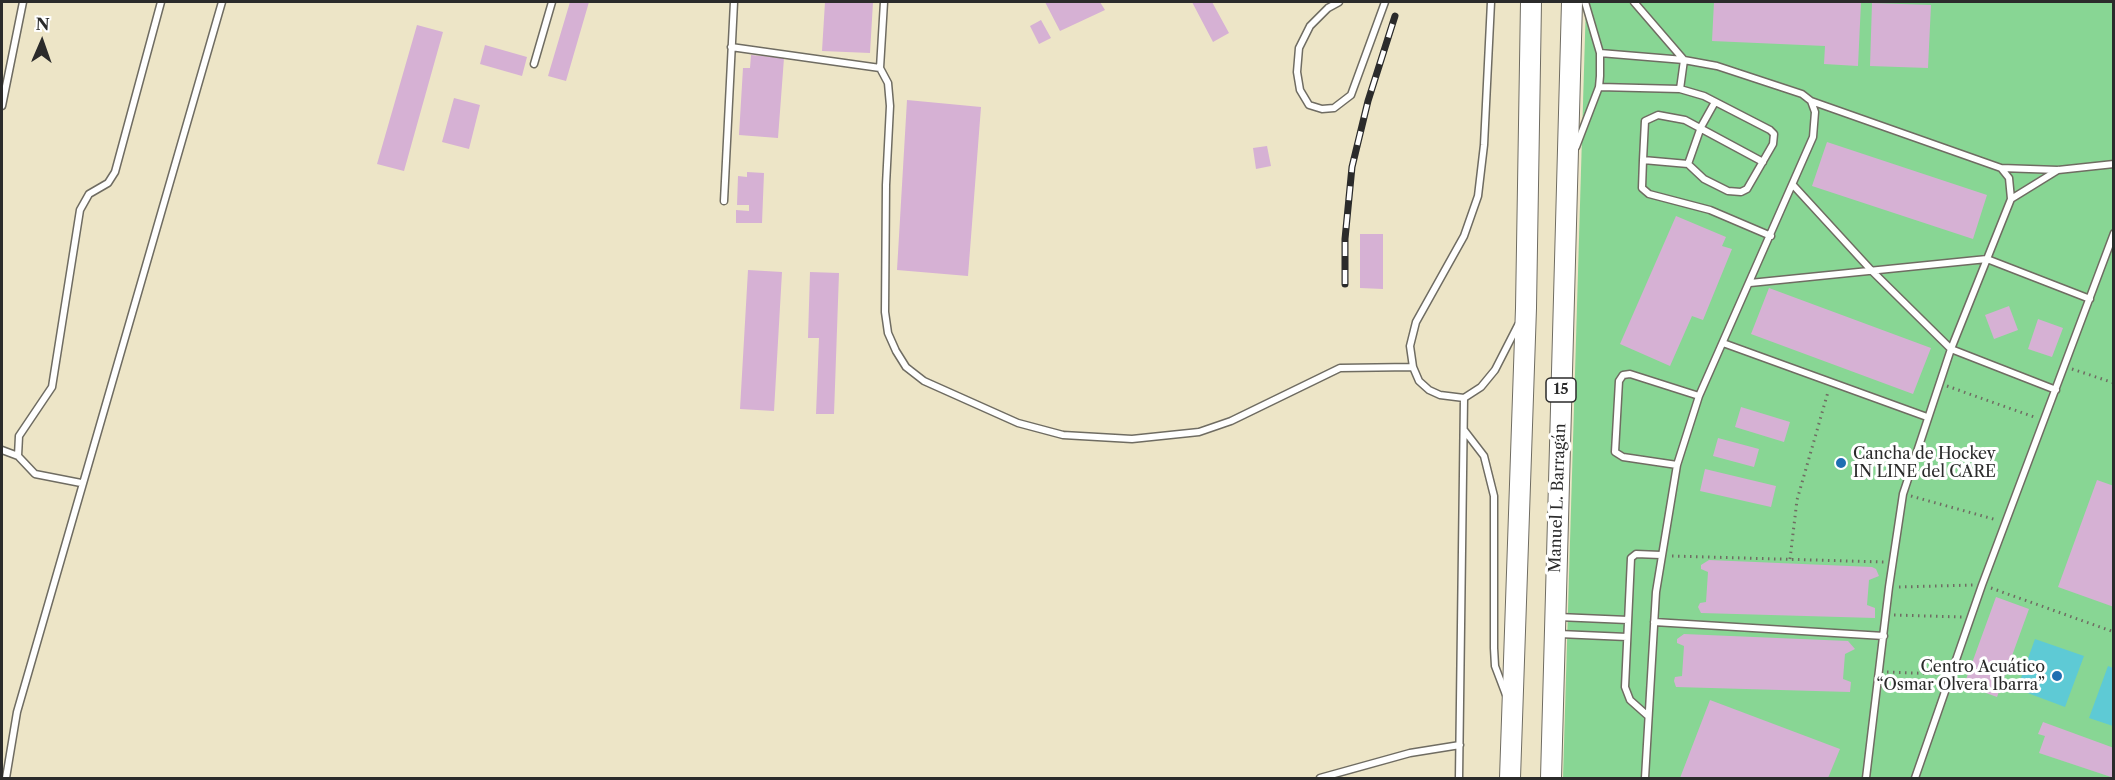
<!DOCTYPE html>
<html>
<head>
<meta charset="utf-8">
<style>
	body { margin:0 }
	#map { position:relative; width:2115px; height:780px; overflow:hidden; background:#ede5c7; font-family:"Libre Caslon Text",serif }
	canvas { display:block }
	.frame { position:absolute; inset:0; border:3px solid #2b2b2b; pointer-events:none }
	.north { position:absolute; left:12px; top:12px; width:60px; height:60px; -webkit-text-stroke:4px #fff; paint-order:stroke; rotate:2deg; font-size:16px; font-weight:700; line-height:24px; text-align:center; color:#2b2b2b }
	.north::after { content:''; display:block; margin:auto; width:21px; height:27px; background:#2b2b2b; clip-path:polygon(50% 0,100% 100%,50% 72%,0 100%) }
</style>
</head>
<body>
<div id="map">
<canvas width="2115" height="780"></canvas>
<div class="frame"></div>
<div class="north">N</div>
</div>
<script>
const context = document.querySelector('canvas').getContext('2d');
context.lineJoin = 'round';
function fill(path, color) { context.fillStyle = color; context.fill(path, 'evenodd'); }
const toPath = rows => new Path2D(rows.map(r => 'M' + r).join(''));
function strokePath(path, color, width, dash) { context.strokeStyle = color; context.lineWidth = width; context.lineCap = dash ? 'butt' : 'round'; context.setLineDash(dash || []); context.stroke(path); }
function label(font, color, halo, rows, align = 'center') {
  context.font = font + ' "Libre Caslon Text",serif'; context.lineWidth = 6; context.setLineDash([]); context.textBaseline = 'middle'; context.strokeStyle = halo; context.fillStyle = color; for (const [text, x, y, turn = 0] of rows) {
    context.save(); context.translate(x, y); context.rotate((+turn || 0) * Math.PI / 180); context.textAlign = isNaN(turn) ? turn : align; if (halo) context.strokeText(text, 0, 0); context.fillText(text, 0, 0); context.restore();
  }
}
fill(toPath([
	[1586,2,2113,2,2113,778,1563,778]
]), '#88d694');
fill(toPath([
	[2035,639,2084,656,2065,707,2017,689],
	[2108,666,2113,668,2113,726,2089,718]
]), '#5ecad5');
fill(toPath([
	[570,2,589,2,566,81,548,76],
	[825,2,873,2,870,53,822,51],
	[1045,2,1100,2,1105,10,1060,31],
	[1192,2,1212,2,1229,33,1213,42],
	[1714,2,1861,2,1858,66,1824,64,1825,46,1712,41],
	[1872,3,1931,5,1928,68,1870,66],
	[1041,20,1051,38,1039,44,1030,26],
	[417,25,443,32,404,171,377,164],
	[485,45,527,57,522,76,480,64],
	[751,55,784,58,778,138,739,135,743,68,750,68],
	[454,98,480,105,469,149,442,142],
	[907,100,981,107,968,276,897,270],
	[1827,142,1987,195,1973,239,1812,186],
	[1267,146,1271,166,1256,169,1253,148],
	[747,172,764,173,762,223,736,223,736,210,749,211,749,205,737,205,738,176,747,177],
	[1676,216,1726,237,1722,246,1732,249,1703,320,1692,316,1670,366,1620,344],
	[1360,234,1383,234,1383,289,1360,288],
	[748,270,782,272,774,411,740,409],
	[810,272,839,273,834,414,816,414,819,338,808,338],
	[1769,288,1931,348,1913,394,1751,334],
	[2009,306,2018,330,1994,339,1985,315],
	[2038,319,2063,328,2052,357,2028,349],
	[1741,407,1790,422,1784,442,1735,427],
	[1718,438,1759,449,1754,467,1713,456],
	[1705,469,1776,486,1771,507,1700,491],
	[2097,480,2114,486,2114,607,2058,587],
	[1709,560,1872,567,1876,569,1879,576,1869,580,1867,605,1875,608,1875,618,1701,613,1698,607,1700,603,1706,602,1708,572,1701,569,1701,565],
	[1996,597,2029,609,1997,697,1964,685],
	[1684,634,1848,641,1855,649,1845,654,1843,679,1851,682,1850,692,1676,687,1674,681,1675,677,1682,676,1684,646,1677,643,1677,639],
	[1710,700,1840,749,1828,778,1680,778],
	[2043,722,2114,748,2114,778,2039,753,2045,736,2038,734]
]), '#d6b1d4');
const service = toPath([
	[1339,2,1328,8,1310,26,1299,48,1297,72,1300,90,1309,105,1322,109,1334,108,1351,95,1385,2],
	[1634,2,1684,60,1680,89],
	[731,47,880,68,884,2],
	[1600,53,1684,60,1717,66,1802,94,1811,101,1815,112,1813,137,1699,396,1677,465,1656,592,1645,778],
	[534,64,552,2],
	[880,68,888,83,890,106,886,185,885,312,888,333,896,351,906,367,924,381,1018,423,1063,435,1132,439,1199,432,1231,421,1340,368,1413,367],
	[1599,87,1680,89,1704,96,1770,130,1774,134,1773,144,1747,189,1741,192,1728,191,1704,179,1688,164,1701,127,1715,102],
	[1811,101,2001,168,2009,178,2011,199,1951,349,1903,494,1889,587,1866,778],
	[2,106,23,2],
	[1576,147,1599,87,1600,76,1600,53,1585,2],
	[1643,160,1645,121,1658,115,1685,120,1763,162],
	[1688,164,1643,160,1642,188,1649,194,1710,210,1771,236],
	[2001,168,2058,170,2114,164],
	[1793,185,1871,270,1951,349,2056,390],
	[2011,199,2058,170],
	[724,201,734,2],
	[1750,283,1987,259,2090,299],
	[1723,343,1927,417],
	[1464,398,1481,387,1495,370,1518,325],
	[1464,430,1484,456,1494,496,1494,648,1495,666,1506,695],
	[2,450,18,456],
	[1677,465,1623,457,1615,452,1619,381,1623,375,1630,374,1699,396],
	[81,483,35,474,18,456,19,436,52,387,80,210,89,194,108,183,115,172,161,2],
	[1558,617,1628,620],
	[1654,622,1884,636],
	[1559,634,1627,637],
	[1648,716,1630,700,1625,687,1631,558,1636,554,1661,555],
	[6,778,17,712,222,2],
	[1320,778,1410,753,1460,745],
	[1459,778,1464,398,1440,395,1429,390,1419,381,1413,367,1410,346,1416,322,1464,236,1478,196,1484,145,1491,2],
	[1915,778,1982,585,2114,233]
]);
const trunk = toPath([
	[1510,778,1526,308,1531,2],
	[1551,778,1572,2]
]);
strokePath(service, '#6f6c62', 9);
strokePath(trunk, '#6f6c62', 22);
strokePath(toPath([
	[2072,369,2114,383],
	[1947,386,2034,417],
	[1911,496,1997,520],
	[1672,556,1884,562],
	[1790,559,1797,500,1828,392],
	[1899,587,1973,585],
	[1991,588,2114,632],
	[1894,615,1962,617],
	[1887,672,1941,674]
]), '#6f6c62', 3, [1.5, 4.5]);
strokePath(service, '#fff', 6);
strokePath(trunk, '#fff', 20);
const rail = toPath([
	[1345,284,1345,239,1352,167,1368,101,1395,16]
]);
strokePath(rail, '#2b2b2b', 7);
strokePath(rail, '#fff', 4.5, [14]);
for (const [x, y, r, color] of [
	[1841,463,6,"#1f6fb2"],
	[2057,676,6,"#1f6fb2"]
]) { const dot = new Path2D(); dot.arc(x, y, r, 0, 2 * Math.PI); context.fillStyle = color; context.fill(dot); strokePath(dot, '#fff', 2); }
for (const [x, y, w] of [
	[1561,390,30]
]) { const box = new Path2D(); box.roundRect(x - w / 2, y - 12, w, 24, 4.5); context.fillStyle = '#fff'; context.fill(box); strokePath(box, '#2b2b2b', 1.5); }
label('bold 15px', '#2b2b2b', null, [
	["15",1561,390]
]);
label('16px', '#2b2b2b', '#fff', [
	["Cancha de Hockey",1853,454],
	["IN LINE del CARE",1853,472],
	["Centro Acuático",2045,667,"right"],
	["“Osmar Olvera Ibarra”",2045,685,"right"]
], 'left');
label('16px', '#2b2b2b', '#fff', [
	["Manuel L. Barragán",1558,498,-88]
]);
</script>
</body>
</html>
